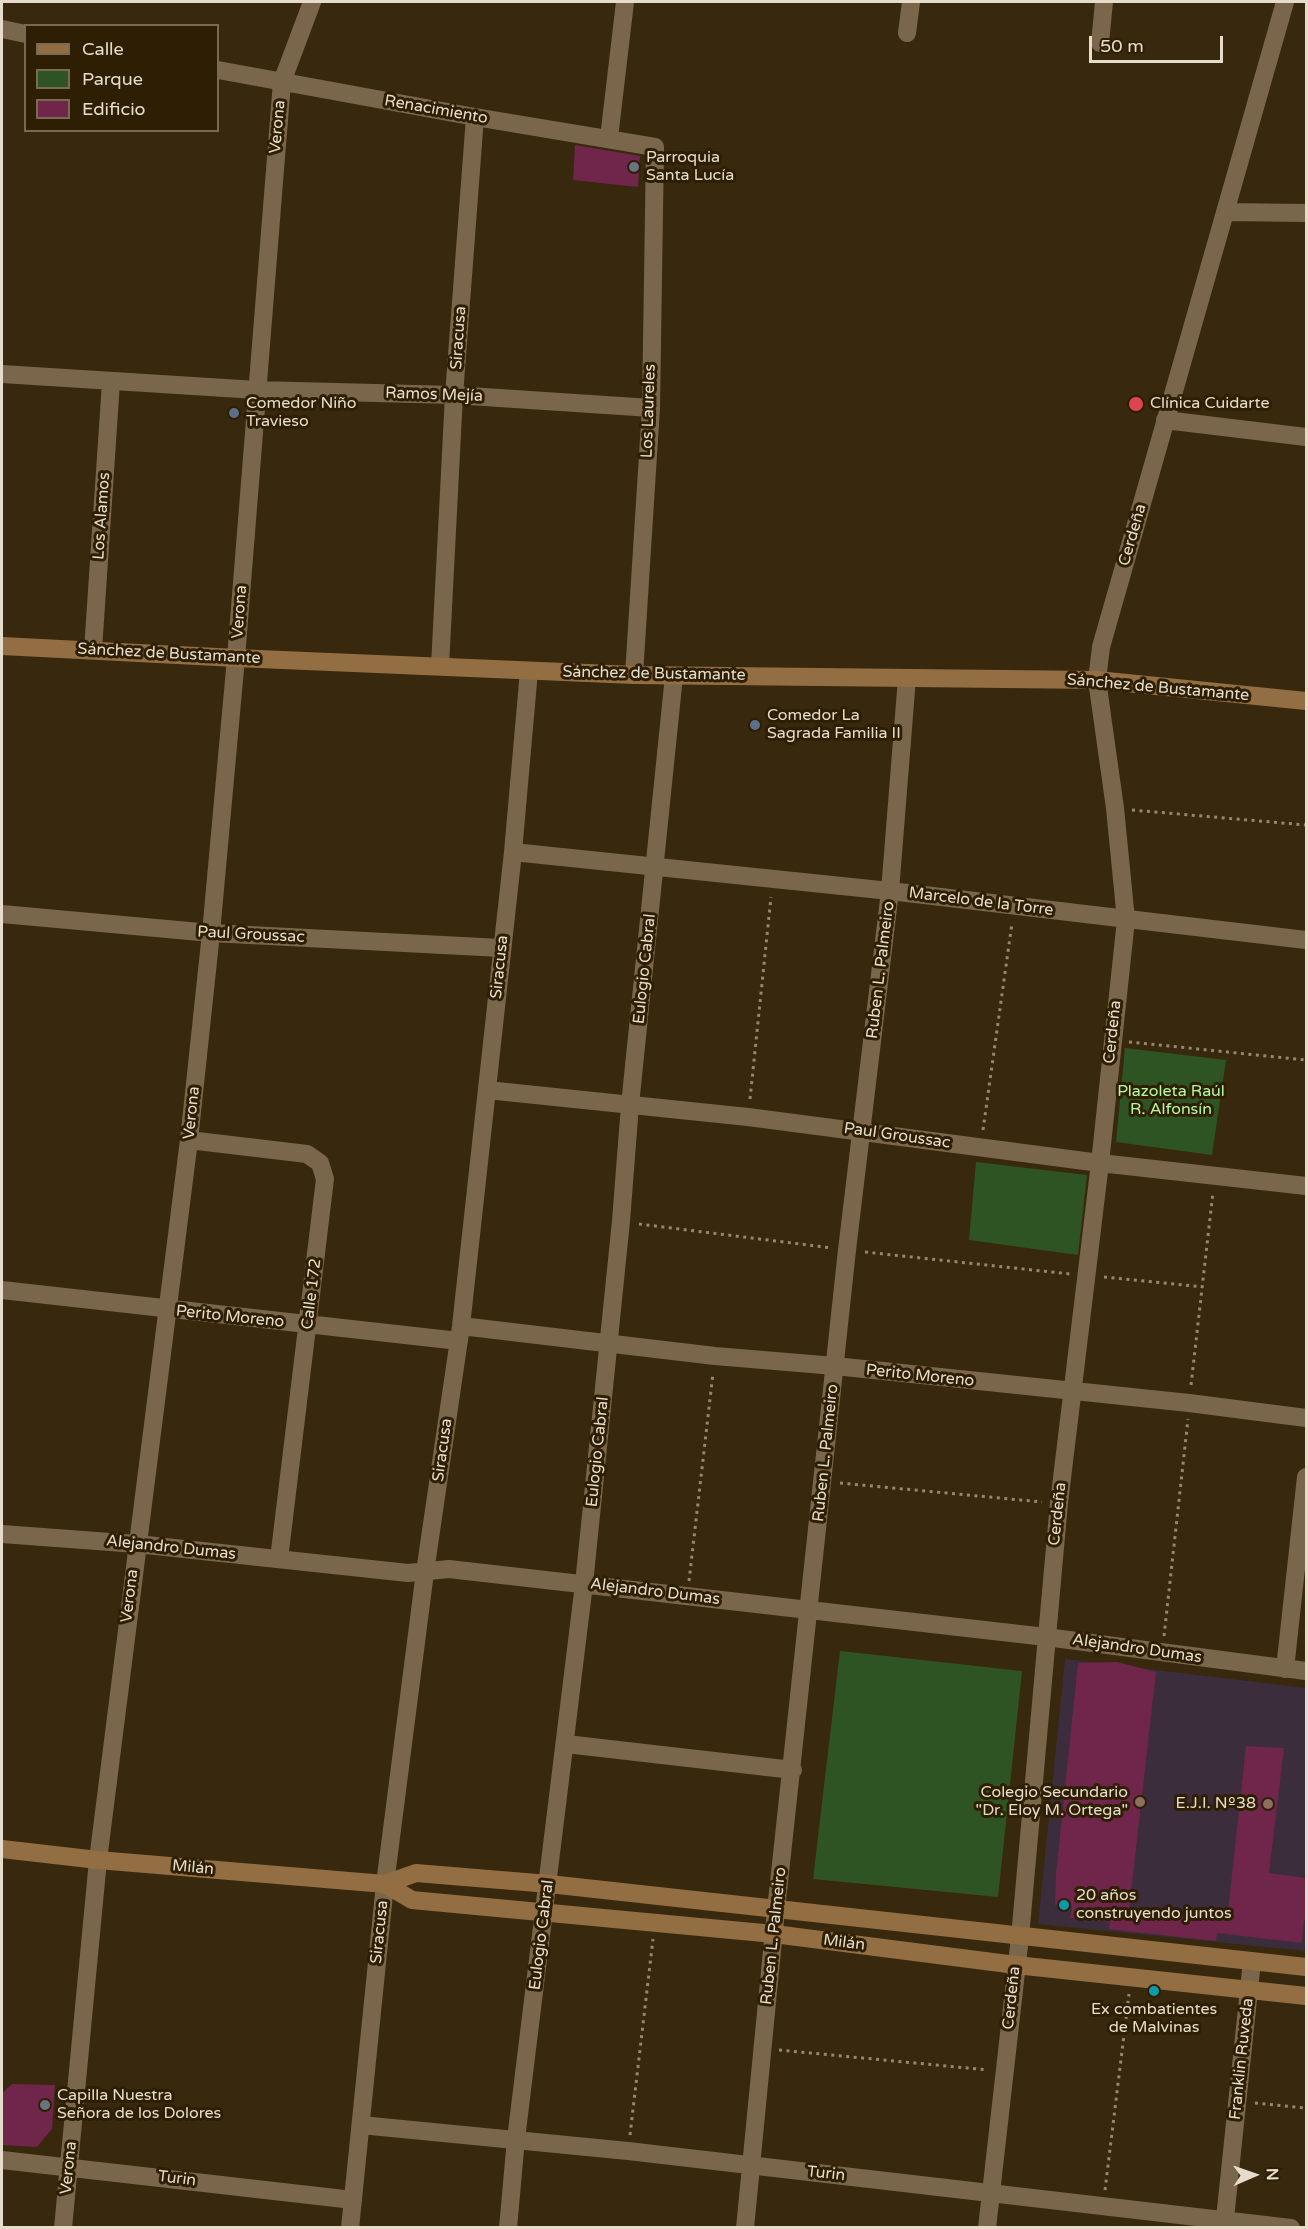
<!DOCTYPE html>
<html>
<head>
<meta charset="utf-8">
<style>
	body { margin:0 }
	#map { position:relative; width:1308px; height:2229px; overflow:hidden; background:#38280d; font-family:"Varela Round",sans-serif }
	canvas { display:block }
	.frame { position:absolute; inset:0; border:3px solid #e6dccc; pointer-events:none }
	.legend { position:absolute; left:24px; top:24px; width:195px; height:108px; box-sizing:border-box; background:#2e1e03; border:2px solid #786a53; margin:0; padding:8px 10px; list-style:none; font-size:18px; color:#e6dccc }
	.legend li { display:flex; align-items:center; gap:12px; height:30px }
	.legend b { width:30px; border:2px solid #786a53 }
	.north { position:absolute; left:1224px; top:2145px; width:60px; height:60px; -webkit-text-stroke:4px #2e1e03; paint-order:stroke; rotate:88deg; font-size:16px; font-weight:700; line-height:24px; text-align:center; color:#e6dccc }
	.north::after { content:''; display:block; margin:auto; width:21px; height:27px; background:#e6dccc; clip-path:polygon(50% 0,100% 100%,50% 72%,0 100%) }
	.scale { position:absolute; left:1089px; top:36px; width:134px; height:27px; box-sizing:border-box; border:3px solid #e6dccc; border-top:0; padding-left:8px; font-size:18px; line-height:21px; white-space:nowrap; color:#e6dccc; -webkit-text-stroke:4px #2e1e03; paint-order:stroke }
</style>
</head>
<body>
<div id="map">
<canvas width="1308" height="2229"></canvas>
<div class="frame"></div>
<ul class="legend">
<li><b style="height:8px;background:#936e43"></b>Calle</li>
<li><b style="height:16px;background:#2f5423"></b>Parque</li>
<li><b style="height:16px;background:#70254b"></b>Edificio</li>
</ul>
<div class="north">N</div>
<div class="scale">50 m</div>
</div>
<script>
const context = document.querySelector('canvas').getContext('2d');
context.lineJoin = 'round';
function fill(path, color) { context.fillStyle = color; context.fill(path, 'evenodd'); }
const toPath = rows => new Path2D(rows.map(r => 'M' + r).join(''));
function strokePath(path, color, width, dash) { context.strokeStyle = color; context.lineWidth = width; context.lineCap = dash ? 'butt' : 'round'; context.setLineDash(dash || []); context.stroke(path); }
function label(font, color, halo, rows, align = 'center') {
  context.font = font + ' "Varela Round",sans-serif'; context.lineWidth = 6; context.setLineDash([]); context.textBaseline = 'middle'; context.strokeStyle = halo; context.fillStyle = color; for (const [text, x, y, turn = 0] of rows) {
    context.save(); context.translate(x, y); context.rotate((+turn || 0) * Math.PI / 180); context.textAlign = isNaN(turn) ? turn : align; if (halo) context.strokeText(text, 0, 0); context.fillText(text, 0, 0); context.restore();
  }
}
fill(toPath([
	[1065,1659,1306,1688,1306,1951,1038,1924]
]), '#3b2d3b');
fill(toPath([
	[1125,1048,1226,1060,1212,1155,1116,1142],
	[976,1162,1087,1175,1078,1255,969,1240],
	[840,1651,1022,1671,998,1897,813,1879]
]), '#2f5423');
fill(toPath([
	[575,145,640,156,638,187,573,180],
	[1117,1662,1156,1672,1129,1910,1227,1921,1246,1746,1284,1748,1269,1873,1306,1878,1306,1920,1304,1920,1302,1943,1217,1933,1216,1941,1109,1929,1110,1922,1070,1918,1072,1906,1055,1905,1056,1874,1078,1663],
	[12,2084,55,2085,52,2129,37,2147,2,2145,2,2093]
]), '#70254b');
strokePath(toPath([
	[1132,810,1306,825],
	[1129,1042,1306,1060],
	[750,1099,771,897],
	[983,1130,1012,923],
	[639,1224,832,1248],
	[865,1252,1070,1274],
	[1104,1277,1203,1287],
	[1191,1385,1213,1192],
	[840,1483,1042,1502],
	[689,1581,713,1373],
	[1164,1636,1188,1419],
	[779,2050,988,2070],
	[1255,2103,1306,2108],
	[630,2135,653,1939],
	[1105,2190,1129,1994]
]), '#948872', 3, [3, 4.5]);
strokePath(toPath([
	[2,29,26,34],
	[907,33,911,2],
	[1100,43,1104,2],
	[218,70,475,117,655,147,651,408,634,675],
	[609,138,625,2],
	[1225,212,1306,213],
	[2,374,257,390,454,395,651,408],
	[1165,420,1306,437],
	[93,650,111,382],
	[440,666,454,395,475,117],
	[513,852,890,891,1306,940],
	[2,914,211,933,501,948],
	[487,1090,748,1117,1100,1163,1306,1186],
	[189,1140,307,1154,320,1163,325,1179,279,1559],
	[2,1290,459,1341],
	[461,1326,715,1356,835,1366,1189,1403,1306,1418],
	[2,1534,137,1544,408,1573,449,1569,1046,1637,1306,1671],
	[1285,1669,1306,1477],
	[566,1744,793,1770],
	[361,2125,628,2151,1291,2228],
	[2,2160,353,2200],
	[63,2228,98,1860,189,1140,211,933,236,658,282,82,312,2],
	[350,2228,385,1884,425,1572,461,1326,513,852,529,671],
	[508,2228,516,2139,584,1584,621,1221,630,1105,674,676],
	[745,2228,776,1910,847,1250,890,891,907,678],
	[987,2228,1020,1937,1059,1503,1100,1163,1126,920,1115,808,1097,680,1101,647,1285,2],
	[1224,2228,1252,1961]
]), '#7a674b', 18);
strokePath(toPath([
	[2,646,236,658,634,675,1097,680,1306,701],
	[2,1849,98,1860,385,1884,416,1873,549,1884,1306,1967],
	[385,1884,412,1900,774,1934,1016,1965,1306,1996]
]), '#936e43', 18);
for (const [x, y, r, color] of [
	[634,167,6,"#6b7280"],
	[1136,404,8,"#e0444e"],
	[234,413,6,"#5c6f8a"],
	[755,725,6,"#5c6f8a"],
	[1140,1802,6,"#8d6e63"],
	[1268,1804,6,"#8d6e63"],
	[1064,1905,6,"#0f9aa8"],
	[1154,1991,6,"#0f9aa8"],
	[45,2105,6,"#6b7280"]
]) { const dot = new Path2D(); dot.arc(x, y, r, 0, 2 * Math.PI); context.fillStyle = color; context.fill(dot); strokePath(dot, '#2e1e03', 2); }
label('16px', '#e6dccc', '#2e1e03', [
	["Renacimiento",436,110,10],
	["Verona",278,127,-85],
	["Siracusa",459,338,-86],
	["Ramos Mejía",434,395,2],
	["Los Laureles",649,411,-88],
	["Los Alamos",102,516,-86],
	["Cerdeña",1133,535,-74],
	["Verona",240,612,-86],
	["Sánchez de Bustamante",169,654,3],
	["Sánchez de Bustamante",654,674,1],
	["Sánchez de Bustamante",1158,688,5],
	["Marcelo de la Torre",981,902,7],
	["Paul Groussac",251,935,3],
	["Siracusa",500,967,-84],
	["Eulogio Cabral",645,969,-84],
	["Ruben L. Palmeiro",881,970,-83],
	["Cerdeña",1113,1032,-84],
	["Verona",192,1113,-84],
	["Paul Groussac",897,1136,8],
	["Calle 172",312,1294,-83],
	["Perito Moreno",230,1317,6],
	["Perito Moreno",920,1376,6],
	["Siracusa",443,1450,-82],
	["Eulogio Cabral",598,1452,-84],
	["Ruben L. Palmeiro",826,1453,-84],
	["Cerdeña",1058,1514,-84],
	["Alejandro Dumas",171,1548,6],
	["Alejandro Dumas",655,1592,7],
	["Verona",130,1596,-83],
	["Alejandro Dumas",1137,1649,8],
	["Milán",193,1868,5],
	["Siracusa",380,1932,-84],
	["Eulogio Cabral",542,1935,-83],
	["Ruben L. Palmeiro",774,1936,-84],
	["Milán",844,1943,7],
	["Cerdeña",1012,1998,-84],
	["Franklin Ruveda",1242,2059,-84],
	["Verona",69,2168,-84],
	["Turin",826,2174,6],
	["Turin",177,2179,7]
]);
label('16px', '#e6dccc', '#2e1e03', [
	["Parroquia",646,158],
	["Santa Lucía",646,176],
	["Comedor Niño",246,404],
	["Travieso",246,422],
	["Clínica Cuidarte",1150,404],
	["Comedor La",767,716],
	["Sagrada Familia II",767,734],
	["Colegio Secundario",1128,1793,"right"],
	["\"Dr. Eloy M. Ortega\"",1128,1811,"right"],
	["E.J.I. Nº38",1256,1804,"right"],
	["20 años",1076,1896],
	["construyendo juntos",1076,1914],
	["Ex combatientes",1154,2010,"center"],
	["de Malvinas",1154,2028,"center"],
	["Capilla Nuestra",57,2096],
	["Señora de los Dolores",57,2114]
], 'left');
label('16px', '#b2fa9c', '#2e1e03', [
	["Plazoleta Raúl",1171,1092],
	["R. Alfonsín",1171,1110]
]);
</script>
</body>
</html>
